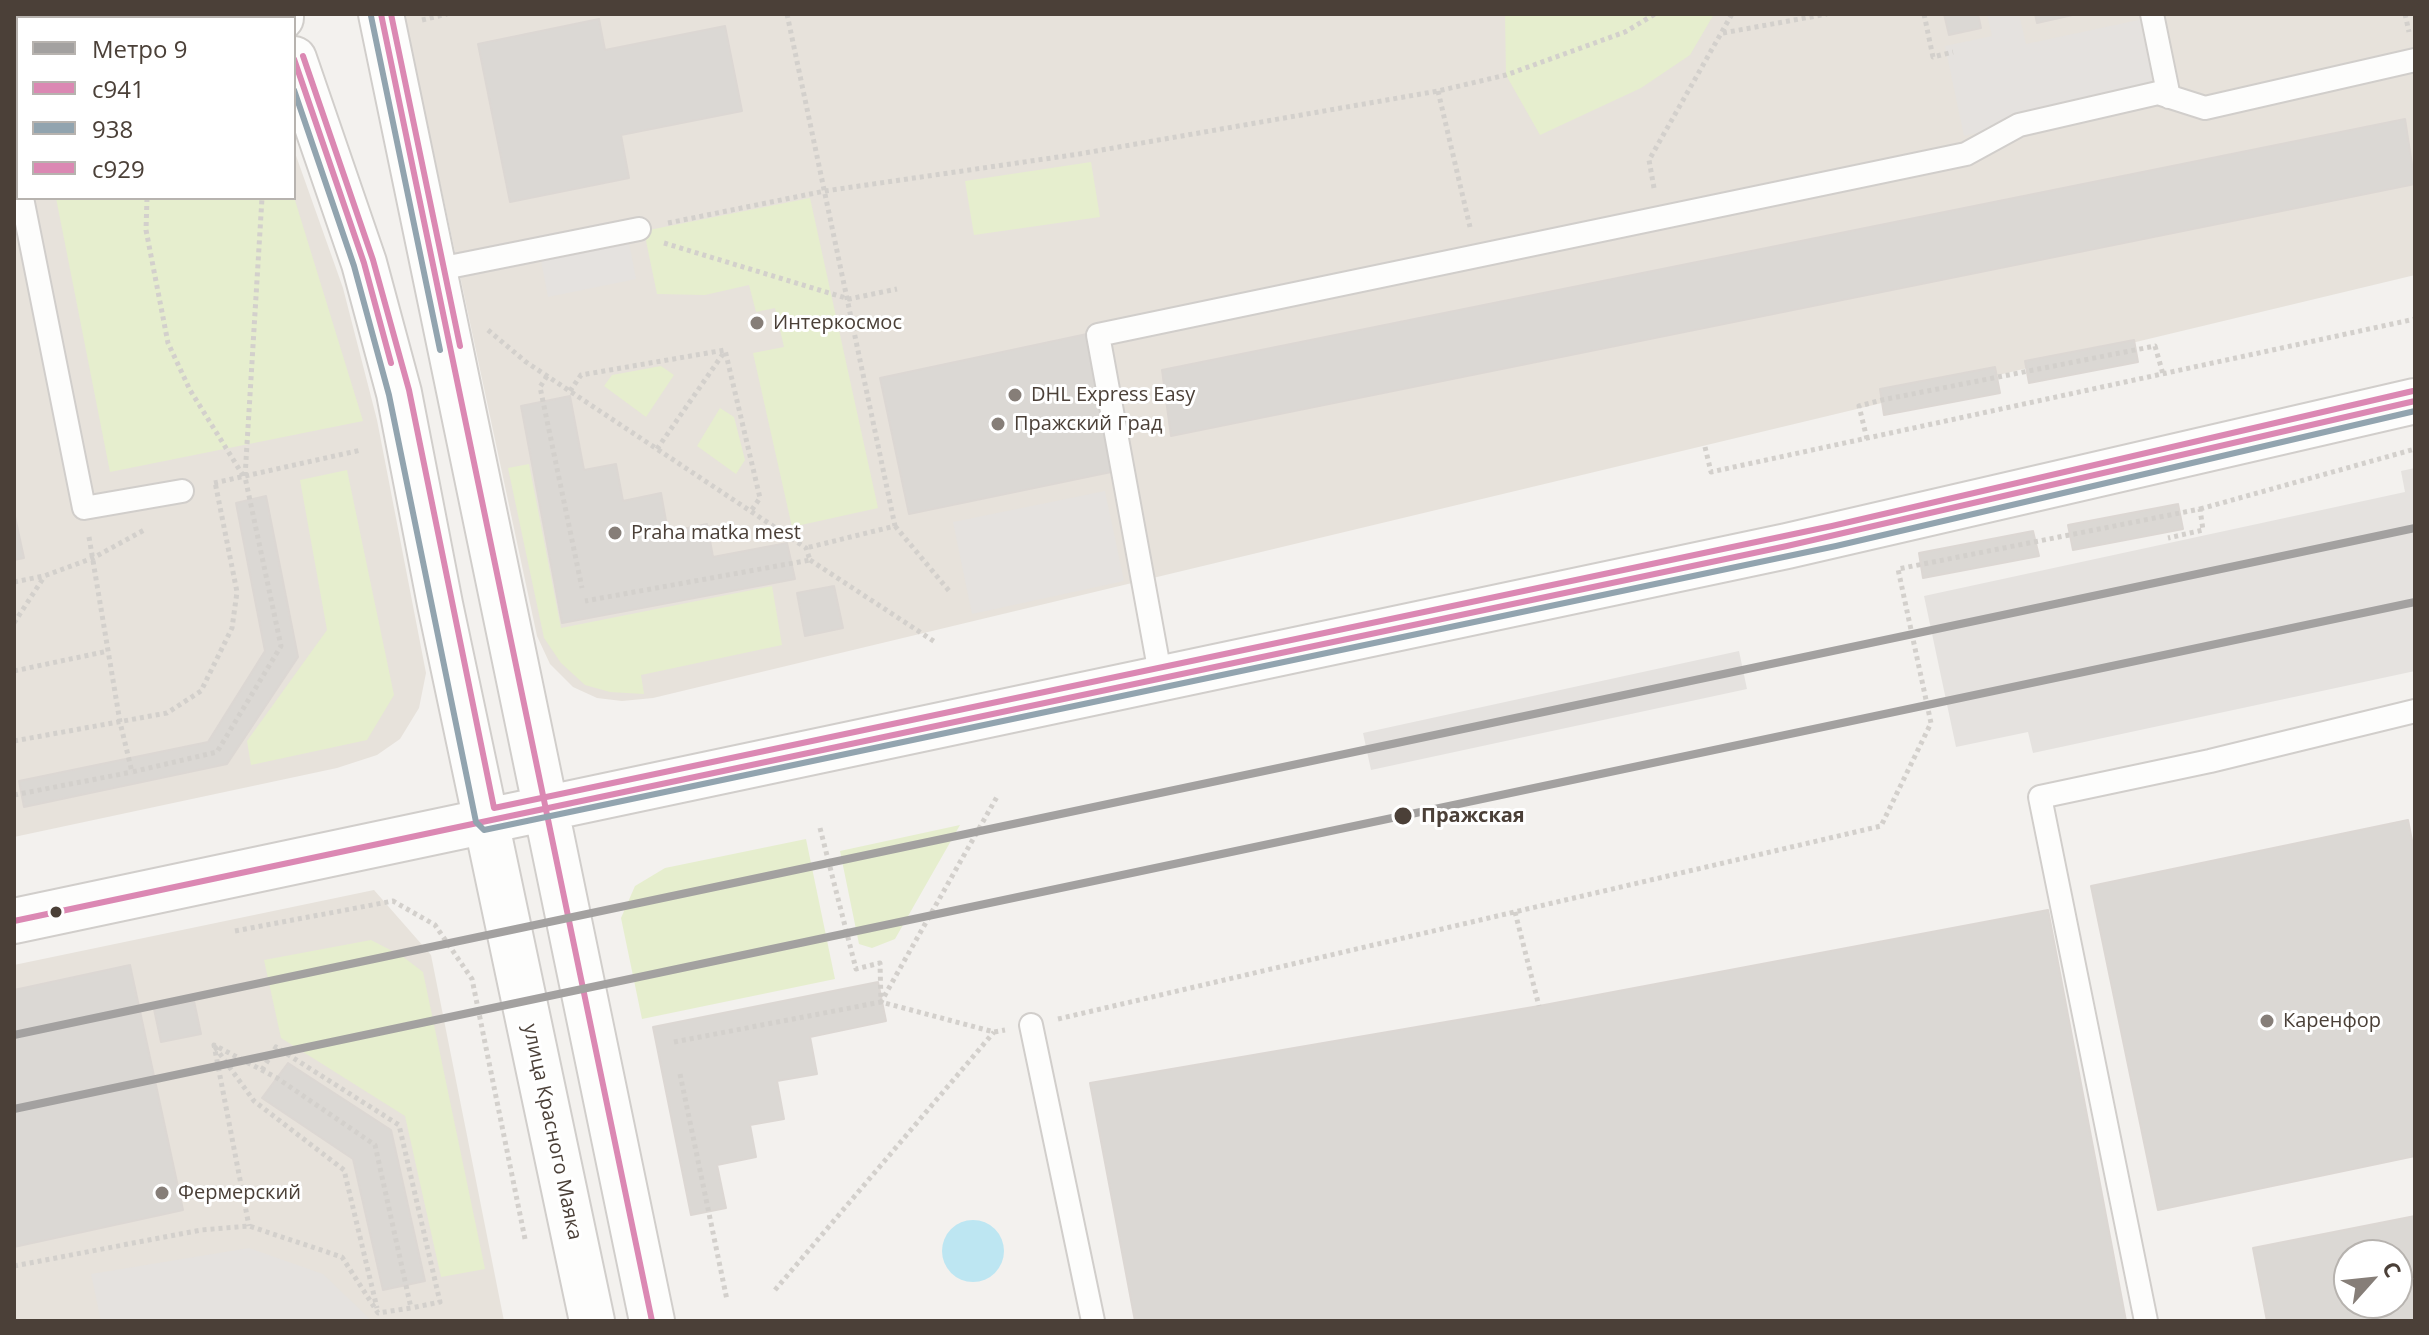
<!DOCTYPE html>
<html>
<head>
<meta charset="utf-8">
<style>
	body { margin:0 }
	#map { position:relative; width:2429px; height:1335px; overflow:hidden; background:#f3f1ee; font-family:"Open Sans",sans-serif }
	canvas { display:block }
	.frame { position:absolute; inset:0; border:16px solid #4b4038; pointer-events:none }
	.legend { position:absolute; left:16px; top:16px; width:280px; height:184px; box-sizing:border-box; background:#fff; border:2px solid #b7b3af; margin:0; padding:10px 14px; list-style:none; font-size:24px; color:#4b4038 }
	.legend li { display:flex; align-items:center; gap:16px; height:40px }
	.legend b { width:40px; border:2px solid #b7b3af }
	.north { position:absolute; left:2333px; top:1239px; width:80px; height:80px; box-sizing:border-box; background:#fff; border:2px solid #b7b3af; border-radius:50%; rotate:63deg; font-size:22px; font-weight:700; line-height:32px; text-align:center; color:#4b4038 }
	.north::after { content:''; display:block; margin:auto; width:28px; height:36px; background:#867e78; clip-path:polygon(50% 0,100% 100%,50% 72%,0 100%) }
</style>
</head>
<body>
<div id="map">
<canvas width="2429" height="1335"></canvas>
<div class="frame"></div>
<ul class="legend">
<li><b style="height:10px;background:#a3a1a0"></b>Метро 9</li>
<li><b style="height:10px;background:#db88b3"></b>с941</li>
<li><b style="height:10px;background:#92a4af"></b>938</li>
<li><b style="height:10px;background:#db88b3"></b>с929</li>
</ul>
<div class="north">С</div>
</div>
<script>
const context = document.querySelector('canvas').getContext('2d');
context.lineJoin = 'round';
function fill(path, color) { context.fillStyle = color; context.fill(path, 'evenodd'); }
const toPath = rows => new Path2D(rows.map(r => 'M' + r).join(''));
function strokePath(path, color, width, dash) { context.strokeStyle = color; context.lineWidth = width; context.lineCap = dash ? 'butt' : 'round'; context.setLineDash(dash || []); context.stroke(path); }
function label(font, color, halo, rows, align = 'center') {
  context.font = font + ' "Open Sans",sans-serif'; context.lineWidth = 6; context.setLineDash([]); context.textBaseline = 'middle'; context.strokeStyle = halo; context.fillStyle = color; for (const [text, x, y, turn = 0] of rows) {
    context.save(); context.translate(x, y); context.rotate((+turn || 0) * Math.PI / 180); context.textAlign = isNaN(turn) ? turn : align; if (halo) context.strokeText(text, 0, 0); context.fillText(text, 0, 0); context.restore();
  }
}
fill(toPath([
	[14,14,257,14,258,18,18,18,18,198,294,198,294,150,343,288,377,420,426,673,419,708,400,739,377,755,337,768,14,837],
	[404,14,2415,14,2415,275,653,698,622,701,597,698,573,687,550,664,537,636],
	[374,890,431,955,504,1321,14,1321,14,965]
]), '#e7e2db');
fill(toPath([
	[1505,14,1714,14,1690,55,1641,88,1540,135,1506,75],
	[1091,162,1100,217,974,235,965,181],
	[294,197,363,421,110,472,56,198],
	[810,198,878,508,792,527,753,353,784,347,775,308,756,312,749,285,705,295,657,294,644,231],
	[661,366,674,375,646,417,604,386,612,375],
	[720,408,734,417,745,460,736,474,697,446],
	[529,464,561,628,772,586,782,645,641,675,644,694,610,692,585,685,561,663,544,638,508,468],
	[347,470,394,695,367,740,251,765,247,741,327,630,300,480],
	[960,825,895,939,872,948,859,944,840,851],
	[806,839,835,979,642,1019,621,918,635,886,665,868],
	[371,940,402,956,423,972,485,1269,441,1277,405,1116,281,1038,264,960]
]), '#e6eece');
fill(toPath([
	[1987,14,2019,14,2026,44,2143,19,2158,93,1964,136,1945,46,1992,36],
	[627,232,636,279,548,297,539,250],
	[2415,468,2415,671,2033,753,2028,732,1956,747,1924,596,2405,492,2401,471],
	[1105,491,1124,581,972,614,953,522],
	[1739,651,1747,689,1371,770,1363,733],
	[249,1248,323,1274,372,1321,101,1321,91,1274]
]), '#e5e2df');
fill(toPath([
	'942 1251a31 31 0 1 1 62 0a31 31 0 1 1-62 0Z'
]), '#bde6f2');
const building = toPath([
	[1944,14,1978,14,1981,28,1949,35,1944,14],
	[2035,14,2077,14,2037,23,2035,14],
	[599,19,605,50,725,26,742,111,621,135,629,178,510,202,478,44,599,19],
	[2405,119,2415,184,1171,436,1162,370,2405,119],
	[1087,334,1116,471,909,514,880,378,1087,334],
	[2134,340,2138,362,2029,383,2025,361,2134,340],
	[1995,367,2000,393,1884,415,1880,389,1995,367],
	[570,396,584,470,616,464,623,501,661,493,668,532,707,524,713,557,787,543,795,579,562,623,521,406,570,396],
	[266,496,298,657,227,764,24,807,19,781,208,742,265,651,236,503,266,496],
	[2178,504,2183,529,2073,550,2068,525,2178,504],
	[14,512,24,558,14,560,14,512],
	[2033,531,2039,556,1923,578,1919,553,2033,531],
	[834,586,843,628,805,636,797,593,834,586],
	[2408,820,2415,856,2415,1156,2158,1210,2091,886,2408,820],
	[2048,910,2126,1321,1135,1321,1090,1083,1539,1006,2048,910],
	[130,965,183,1210,14,1247,14,990,130,965],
	[878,982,886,1021,810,1037,817,1074,777,1081,784,1119,750,1125,756,1157,717,1165,726,1208,691,1215,653,1027,878,982],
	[194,1001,201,1034,161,1042,154,1009,194,1001],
	[288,1063,391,1130,425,1281,383,1290,353,1159,262,1098,288,1063],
	[2415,1216,2415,1321,2267,1321,2253,1248,2415,1216],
	[2349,1255,2397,1255,2397,1303,2349,1303,2349,1255]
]);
fill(building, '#dbd8d4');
strokePath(building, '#dcd7d3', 2);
const service = toPath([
	[2152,14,2169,97],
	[14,89,18,88],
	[14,158,18,178],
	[22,198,84,508,182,491],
	[434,270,639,229],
	[1161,679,1098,335,1966,154,2019,125,2158,93,2205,108,2415,60],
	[1031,1025,1093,1321],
	[2146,1321,2040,797,2210,761,2415,711]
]);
const tertiary = toPath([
	[281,14,281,18],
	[381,14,652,1321],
	[294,59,364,263,399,393,440,604,592,1321],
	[14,921,1787,546,2415,401]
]);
strokePath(service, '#d1cecb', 26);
strokePath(tertiary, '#d1cecb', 48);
strokePath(toPath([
	[98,14,101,18],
	[787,14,895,526,806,548],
	[1924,14,1933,57,1953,52],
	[2405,14,2409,32],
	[48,18,51,14],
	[422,20,447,14],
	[1723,33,1827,14],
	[1438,91,1470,227],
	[1654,188,1649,160,1732,14],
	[147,198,146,230,168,343,190,390,244,477],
	[668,223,825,191,1079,154,1438,91,1506,75,1625,32,1655,14],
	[664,243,849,299,897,289],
	[488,330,526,362,806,548,810,560,585,601],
	[547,376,540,387,582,588],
	[570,391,581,375,725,350,760,498,751,511],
	[1867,439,1859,406,1882,400,2155,346,2163,374],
	[1705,447,1711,472,2415,319],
	[657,449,725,351],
	[214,483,361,450],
	[2200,509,2415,449],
	[895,526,950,592],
	[89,537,120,722,132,772,217,752,281,646,245,477,262,198],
	[810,560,935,642],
	[14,582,44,576,93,558,146,529],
	[14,623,44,577],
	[14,671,108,651],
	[14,741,167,713,201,691,232,628,237,592,215,482],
	[14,795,132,772],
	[820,828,856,969,880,963,881,1002,998,795],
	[1515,912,1539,1006],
	[235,931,393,901,435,925,472,979,525,1239],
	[1058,1019,1881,826,1931,723,1898,569,2200,509,2203,530,2168,538],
	[674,1042,881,1002,994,1032,1005,1030],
	[215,1047,254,1101,344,1170,377,1308],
	[262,1070,276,1047,399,1125,440,1302,411,1308],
	[680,1074,727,1300],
	[14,1266,201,1230,249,1226,342,1257,378,1313,411,1308,375,1145,277,1078,214,1045,249,1226],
	[775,1290,994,1032]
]), '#d3d0cc', 5, [4, 4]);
strokePath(service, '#fdfdfc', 22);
strokePath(tertiary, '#fdfdfc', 44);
strokePath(toPath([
	[381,14,652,1321],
	[294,59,364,263,391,363],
	[14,921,1787,546,2415,401]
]), '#db88b3', 6);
strokePath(toPath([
	[371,16,440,350],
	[294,90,354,266,389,395,476,822,484,830,1836,546,2415,411]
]), '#92a4af', 6);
strokePath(toPath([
	[391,14,460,346],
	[303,56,373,260,409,390,494,808,1832,526,2413,391]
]), '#db88b3', 6);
strokePath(toPath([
	[14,1035,2415,528],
	[14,1109,2415,602]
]), '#a3a1a0', 8);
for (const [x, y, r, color] of [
	[757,323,8,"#867e78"],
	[1015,395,8,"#867e78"],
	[998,424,8,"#867e78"],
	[615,533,8,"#867e78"],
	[1403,816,10,"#4b4038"],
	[56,912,7,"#4b4038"],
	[2267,1021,8,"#867e78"],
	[162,1193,8,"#867e78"]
]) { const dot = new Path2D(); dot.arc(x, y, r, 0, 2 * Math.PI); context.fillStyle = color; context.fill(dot); strokePath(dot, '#fff', 3); }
label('20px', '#4b4038', '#fff', [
	["Интеркосмос",773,323],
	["DHL Express Easy",1031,395],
	["Пражский Град",1014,424],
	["Praha matka mest",631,533],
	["Каренфор",2283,1021],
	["Фермерский",178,1193]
], 'left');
label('bold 20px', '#4b4038', '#fff', [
	["Пражская",1421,816]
], 'left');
label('20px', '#4b4038', '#fff', [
	["улица Красного Маяка",552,1132,78]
]);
</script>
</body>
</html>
